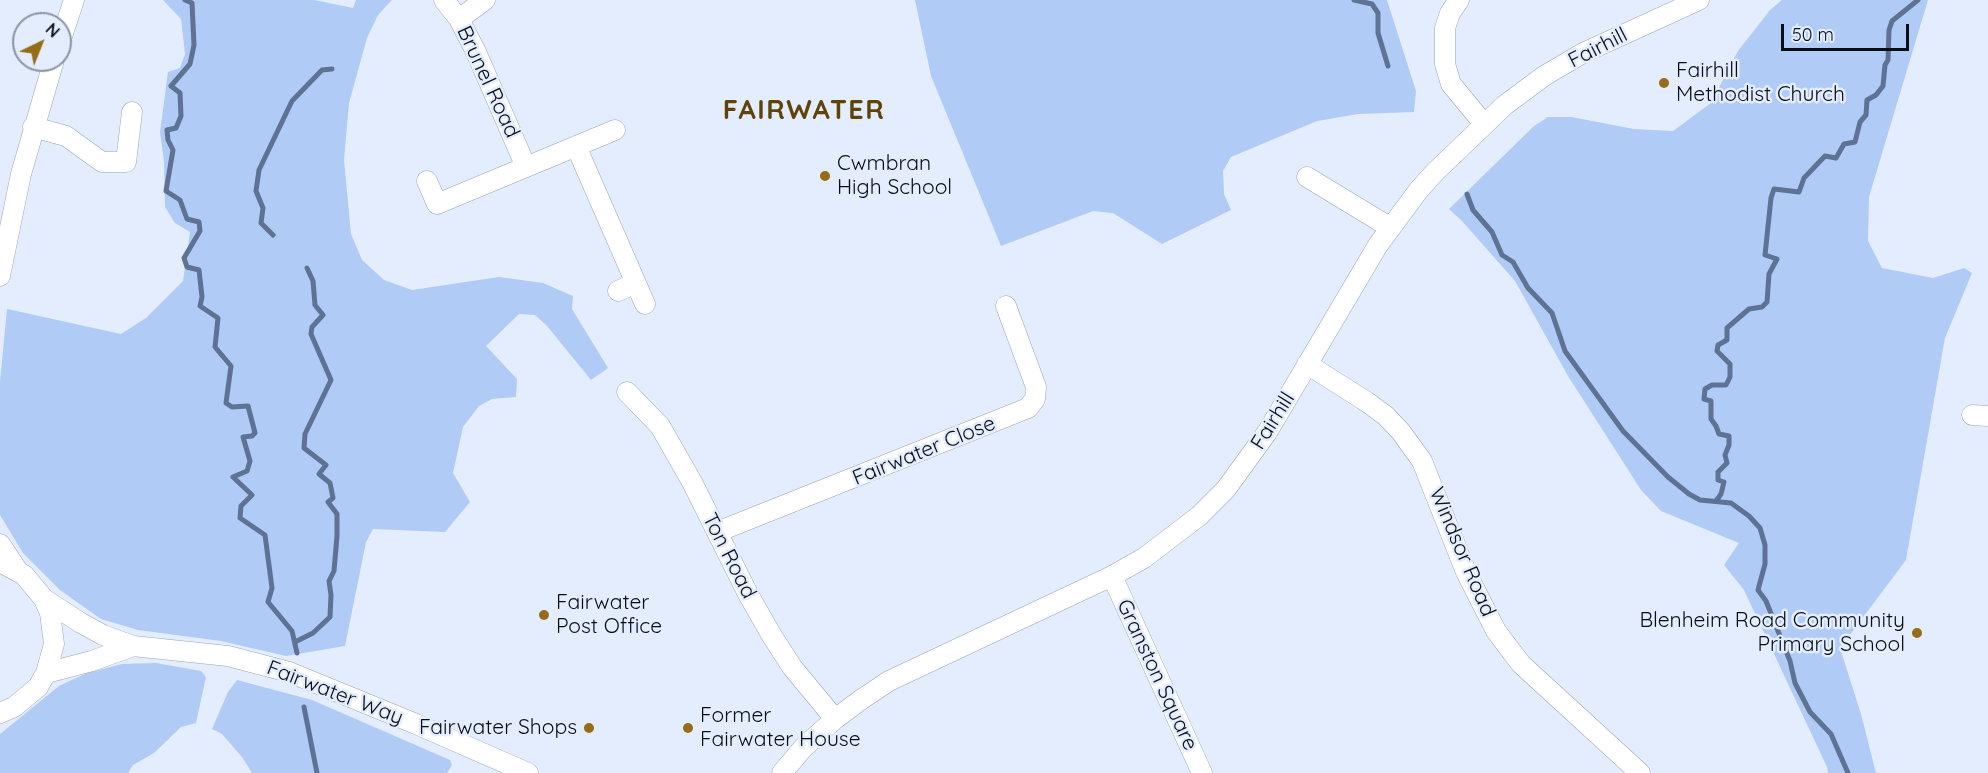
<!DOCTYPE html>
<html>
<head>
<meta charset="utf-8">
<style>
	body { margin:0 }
	#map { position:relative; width:1988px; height:773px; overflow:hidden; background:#e3edfe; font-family:Quicksand,sans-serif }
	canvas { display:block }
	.north { position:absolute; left:12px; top:12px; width:60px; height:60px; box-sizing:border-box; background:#e3edfe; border:2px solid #8c94a0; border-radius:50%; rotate:43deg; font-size:16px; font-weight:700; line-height:24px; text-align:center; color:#0a0e13 }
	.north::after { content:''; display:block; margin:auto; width:21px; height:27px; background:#966c18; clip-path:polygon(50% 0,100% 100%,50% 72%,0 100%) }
	.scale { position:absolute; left:1781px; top:24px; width:128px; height:27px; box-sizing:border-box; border:3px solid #0a0e13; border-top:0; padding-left:8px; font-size:18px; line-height:21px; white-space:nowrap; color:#0a0e13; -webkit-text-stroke:4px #e3edfe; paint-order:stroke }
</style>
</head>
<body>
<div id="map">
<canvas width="1988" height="773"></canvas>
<div class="north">N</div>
<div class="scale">50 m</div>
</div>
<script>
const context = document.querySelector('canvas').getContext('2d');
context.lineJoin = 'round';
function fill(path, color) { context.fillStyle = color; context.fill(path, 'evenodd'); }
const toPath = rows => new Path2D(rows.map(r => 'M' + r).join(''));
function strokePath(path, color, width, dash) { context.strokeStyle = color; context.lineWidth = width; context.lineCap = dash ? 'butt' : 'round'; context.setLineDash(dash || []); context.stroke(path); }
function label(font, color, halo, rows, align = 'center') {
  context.font = font + ' Quicksand,sans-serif'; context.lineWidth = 5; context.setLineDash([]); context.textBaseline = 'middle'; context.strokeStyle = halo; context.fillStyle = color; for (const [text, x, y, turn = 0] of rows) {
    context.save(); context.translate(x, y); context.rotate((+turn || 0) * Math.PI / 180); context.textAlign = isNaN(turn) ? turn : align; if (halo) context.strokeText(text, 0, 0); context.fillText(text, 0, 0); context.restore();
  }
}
fill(toPath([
	[163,0,314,0,353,8,356,0,392,0,378,15,367,38,349,103,344,160,351,234,362,260,384,280,412,290,499,277,543,283,573,296,572,309,608,368,591,380,547,326,535,315,519,314,486,346,517,379,516,397,492,399,479,406,463,427,453,473,470,502,445,532,373,529,366,542,345,646,286,656,221,641,138,630,101,619,60,590,23,553,0,515,0,382,7,309,121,334,146,318,183,281,190,232,175,223,165,207,164,161,160,132,168,72,180,68,185,54,181,19],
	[915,0,1387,0,1416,91,1414,112,1358,114,1317,121,1231,157,1223,171,1224,194,1231,210,1162,244,1113,213,1093,211,1001,246,931,76],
	[1782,0,1928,0,1869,197,1868,241,1882,268,1933,278,1964,268,1972,273,1945,338,1906,560,1840,648,1861,714,1876,773,1828,773,1827,767,1744,590,1724,565,1739,543,1661,511,1641,490,1568,376,1515,281,1462,221,1449,209,1534,126,1548,117,1571,117,1634,129,1673,131,1711,103,1738,51,1770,10],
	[156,663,201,671,206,677,196,723,181,727,154,753,133,765,128,773,0,773,0,734,59,686,87,673,122,664],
	[237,680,312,700,450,760,452,765,447,773,252,773,242,757,222,734,212,729,228,692]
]), '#b0cbf6');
strokePath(toPath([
	[185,0,192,3,194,45,190,64,171,86,180,93,181,116,176,128,167,130,168,140,173,150,166,191,180,200,187,219,199,222,200,231,184,258,187,267,199,270,202,297,200,306,218,318,215,347,231,366,226,403,232,407,248,406,255,433,252,436,243,437,250,461,247,471,233,477,252,495,241,506,240,518,265,535,272,588,268,602,292,631,297,653],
	[1354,0,1372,4,1378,13,1378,33,1388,66],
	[1467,194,1473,210,1492,232,1502,255,1513,262,1528,288,1552,313,1565,351,1623,431,1668,477,1689,494,1700,500,1731,503,1749,516,1760,528,1765,545,1765,564,1758,590,1766,601,1790,661,1795,683,1810,712,1831,734,1848,773],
	[273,235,261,223,263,208,256,191,259,170,292,101,322,70,332,69],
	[1716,501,1721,494,1724,482,1718,480,1718,472,1727,463,1725,455,1729,445,1729,436,1719,434,1716,426,1711,419,1711,401,1704,399,1705,389,1712,385,1726,385,1730,377,1730,364,1717,351,1718,345,1727,340,1727,328,1749,309,1762,307,1767,302,1769,274,1777,259,1765,255,1771,198,1774,189,1799,192,1804,178,1825,156,1836,158,1844,144,1855,142,1860,122,1866,115,1867,100,1876,95,1883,86,1885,65,1888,60,1889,30,1892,21,1918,0],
	[295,642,313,633,330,617,331,595,329,581,334,571,337,536,337,514,328,502,333,498,330,483,319,474,326,465,304,448,305,434,331,380,311,334,312,327,323,315,315,305,313,281,307,268],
	[304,707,317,773]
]), '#5e7393', 5);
const minor = toPath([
	[444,0,459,19,476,52,526,167],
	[1459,0,1450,13,1445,28,1445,64,1451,84,1484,124],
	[459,19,485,0],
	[60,42,74,0],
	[33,127,66,136,102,162,126,162,132,112],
	[576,146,645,304],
	[1307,177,1391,228],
	[427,181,437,204,615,130],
	[0,276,21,174,54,60],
	[618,291,636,283],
	[1307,364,1367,402,1386,416,1401,432,1422,461,1466,572,1496,631,1521,664,1640,773],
	[627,392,660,426,692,482,748,594,772,636,792,667,835,719],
	[1972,415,1988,416],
	[717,532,1028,408,1035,399,1036,387,1006,306],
	[0,544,18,571],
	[0,562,24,575,44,599,50,613,54,644,46,673,38,687,14,707,0,713],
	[1112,576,1202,773],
	[44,599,81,623,103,635,133,646,228,656,289,672,416,724,528,773],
	[46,673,92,661,133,646],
	[782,773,803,748,835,719,862,699,889,681,1112,576,1144,558,1199,516,1226,489,1268,431,1378,245,1418,191,1435,172,1505,105,1544,76,1583,53,1699,0]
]);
strokePath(minor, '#9ba5b4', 21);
strokePath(minor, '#fff', 20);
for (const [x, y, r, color] of [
	[1664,83,6,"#966c18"],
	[825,176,6,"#966c18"],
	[544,615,6,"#966c18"],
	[1917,633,6,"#966c18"],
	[589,728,6,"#966c18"],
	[688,728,6,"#966c18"]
]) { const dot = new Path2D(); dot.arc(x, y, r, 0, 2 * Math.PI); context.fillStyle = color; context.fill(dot); strokePath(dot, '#e3edfe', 2); }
label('21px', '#0a0e13', '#e3edfe', [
	["Fairhill",1598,48,-27],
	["Brunel Road",488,82,65],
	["Fairhill",1273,421,-58],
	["Fairwater Close",924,451,-22],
	["Windsor Road",1462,552,67],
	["Ton Road",729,556,63],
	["Granston Square",1157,675,65],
	["Fairwater Way",335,693,21]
]);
label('21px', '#0a0e13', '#e3edfe', [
	["Fairhill",1676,71],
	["Methodist Church",1676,95],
	["Cwmbran",837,164],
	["High School",837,188],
	["Fairwater",556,603],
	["Post Office",556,627],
	["Blenheim Road Community",1905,621,"right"],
	["Primary School",1905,645,"right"],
	["Former",700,716],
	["Fairwater House",700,740],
	["Fairwater Shops",577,728,"right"]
], 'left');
context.letterSpacing = '1.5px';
label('bold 27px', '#5f4307', '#e3edfe', [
	["FAIRWATER",804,111]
]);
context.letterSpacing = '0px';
</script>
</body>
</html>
